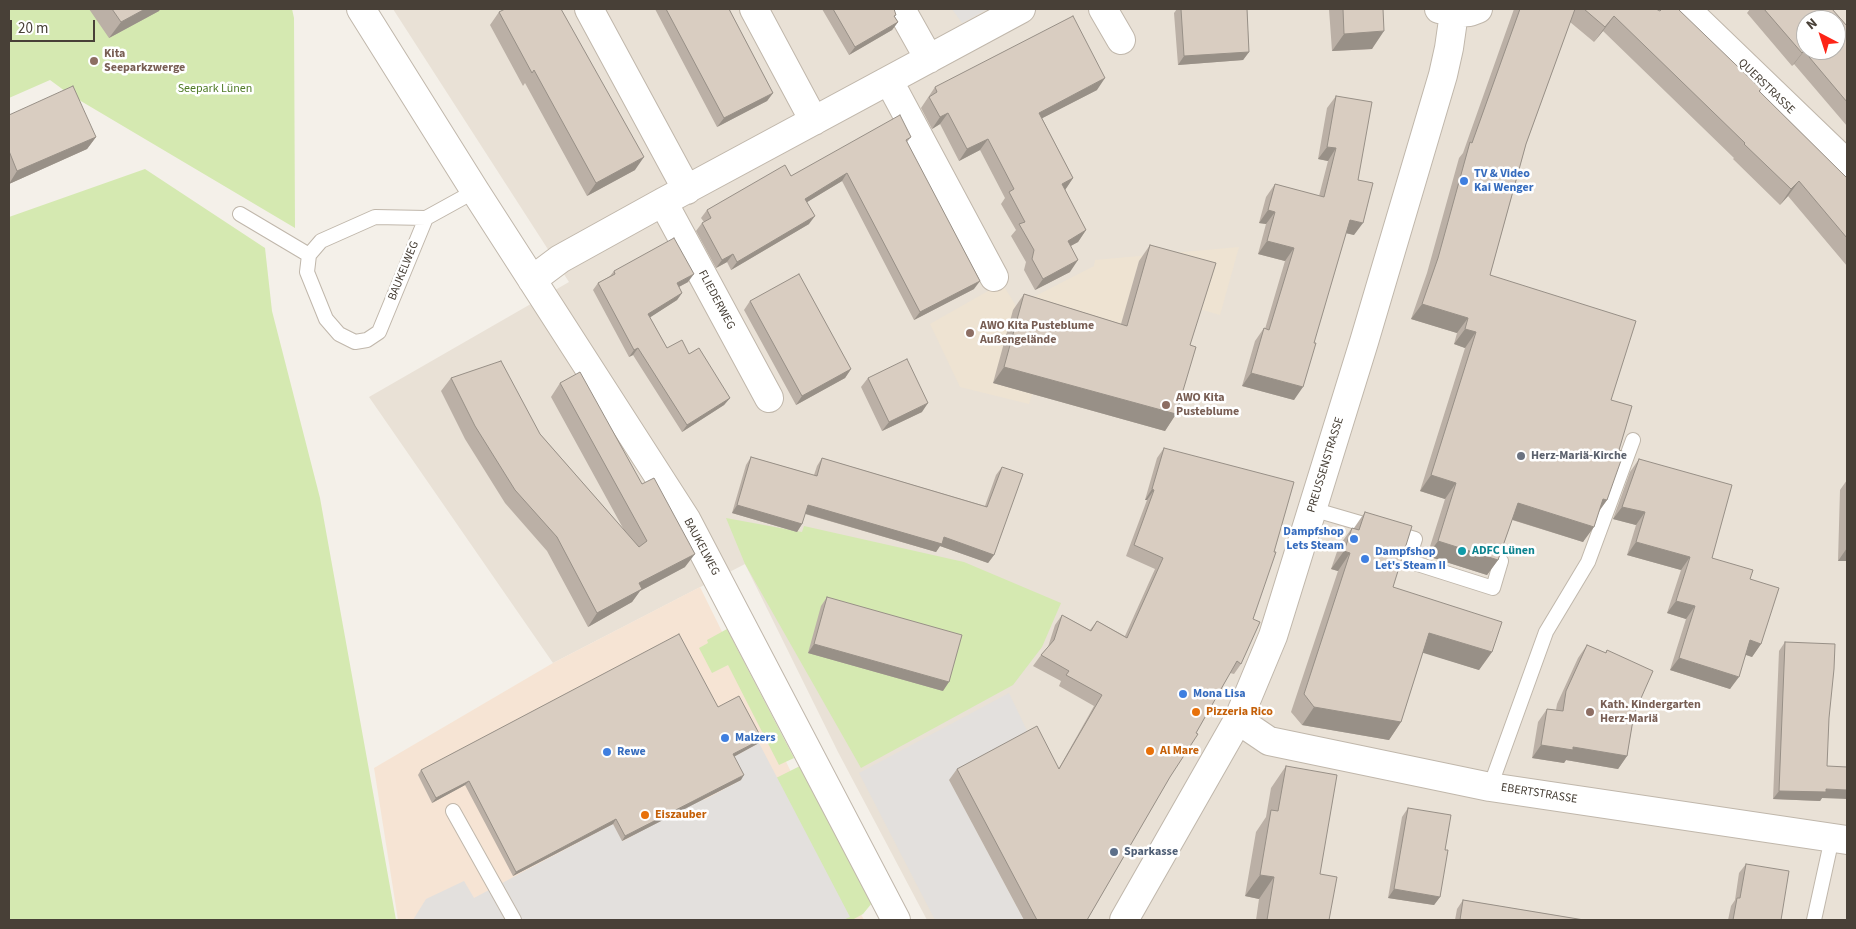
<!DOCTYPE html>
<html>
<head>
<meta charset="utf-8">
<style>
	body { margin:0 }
	#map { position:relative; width:1856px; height:929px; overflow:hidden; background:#f4f0e9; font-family:"Source Sans 3",sans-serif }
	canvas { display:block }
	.frame { position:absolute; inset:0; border:10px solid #484037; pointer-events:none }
	.north { position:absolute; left:1796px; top:10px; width:50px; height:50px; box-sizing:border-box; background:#fff; border:1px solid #b6b3af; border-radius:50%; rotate:320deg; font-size:14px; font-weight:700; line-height:20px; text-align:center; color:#484037 }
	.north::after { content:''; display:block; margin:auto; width:18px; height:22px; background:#fd2417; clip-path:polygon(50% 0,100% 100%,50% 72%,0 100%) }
	.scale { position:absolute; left:10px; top:20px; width:85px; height:22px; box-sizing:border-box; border:2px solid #484037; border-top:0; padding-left:6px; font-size:15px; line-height:18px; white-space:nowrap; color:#484037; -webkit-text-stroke:4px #fff; paint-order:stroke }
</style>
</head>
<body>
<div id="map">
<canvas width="1856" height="929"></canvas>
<div class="frame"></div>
<div class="north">N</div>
<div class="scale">20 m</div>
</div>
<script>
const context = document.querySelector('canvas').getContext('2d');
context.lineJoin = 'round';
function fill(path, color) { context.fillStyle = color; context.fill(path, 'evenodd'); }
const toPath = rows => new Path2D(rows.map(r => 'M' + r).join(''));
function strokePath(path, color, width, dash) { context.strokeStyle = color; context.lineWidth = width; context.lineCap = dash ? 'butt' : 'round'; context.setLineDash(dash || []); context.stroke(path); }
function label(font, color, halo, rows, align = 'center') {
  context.font = font + ' "Source Sans 3",sans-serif'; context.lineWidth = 5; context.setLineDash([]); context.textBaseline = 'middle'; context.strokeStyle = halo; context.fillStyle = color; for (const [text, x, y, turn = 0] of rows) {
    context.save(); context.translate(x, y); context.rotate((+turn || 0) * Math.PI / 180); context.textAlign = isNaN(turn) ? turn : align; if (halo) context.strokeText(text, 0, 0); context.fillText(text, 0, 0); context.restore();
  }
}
fill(toPath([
	[393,9,1847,9,1847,920,927,920,838,752,745,564,553,663,369,397,569,282],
	[1806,20,1836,20,1836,50,1806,50]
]), '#e9e1d6');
fill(toPath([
	[700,587,864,920,398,920,374,768,553,663]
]), '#f6e4d4');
fill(toPath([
	[1239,247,1220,315,1196,308,1139,261,1116,342,993,383,1032,394,1029,404,960,387,930,324,1002,283,1016,306,1094,266,1095,260]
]), '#eee3d2');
fill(toPath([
	[9,9,292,9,294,18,295,228,69,94,50,80,9,98],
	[145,169,265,248,272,311,320,498,396,920,9,920,9,217],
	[726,518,802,532,804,526,964,562,1061,603,1042,647,1013,685,861,768,745,564],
	[727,629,794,758,779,765,728,665,712,673,699,648,708,643,707,640],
	[800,766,872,903,863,914,852,920,843,920,849,916,776,778]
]), '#d5e9b1');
fill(toPath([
	[952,9,988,9,962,23],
	[1009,693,1030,737,949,780,1024,920,935,920,859,773],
	[759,743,850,917,843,920,413,920,426,899,464,881,474,898,613,824,623,841,656,823,699,791,704,800,741,780,730,759]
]), '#e3e0dd');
const service = toPath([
	[240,214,309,255],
	[426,218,379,332,367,340,355,342,339,334,326,319,307,272,309,255,321,241,375,217,426,218,475,191],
	[1312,509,1415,539,1408,561,1493,588,1501,561],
	[1490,787,1546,632,1588,562,1633,440],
	[453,811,514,920],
	[1814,920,1832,838]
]);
const minor = toPath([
	[361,9,475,191,686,519,896,920],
	[589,9,687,190],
	[754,9,814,121],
	[901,9,929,59],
	[1103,9,1121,40],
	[1686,9,1847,164],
	[889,81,994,277],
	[663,202,769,398],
	[532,280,560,259,663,202,1021,9],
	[1238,720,1269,741,1490,787,1847,840]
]);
const tertiary = toPath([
	[1439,9,1454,13,1470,12,1478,9],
	[1124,920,1238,720,1273,636,1364,342,1443,75,1449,48,1454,13]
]);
strokePath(service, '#c0b7ab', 16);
strokePath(minor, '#c0b7ab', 30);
strokePath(tertiary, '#c0b7ab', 30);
strokePath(service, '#fff', 14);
strokePath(minor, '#fff', 28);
strokePath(tertiary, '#fff', 28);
fill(toPath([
	[89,9,160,9,159,11,109,38],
	[655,9,729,9,773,93,767,101,717,127],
	[822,9,894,9,895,17,898,22,892,30,849,55],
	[1177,9,1247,9,1249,52,1243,60,1178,65,1174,13],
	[1329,9,1383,9,1372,49,1332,51],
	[1514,9,1656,9,1761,89,1760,92,1847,178,1847,266,1788,196,1780,205,1733,159,1734,158,1603,31,1594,42,1570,22,1526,144,1490,275,1611,400,1619,450,1607,500,1600,510,1583,542,1512,520,1498,560,1487,575,1427,556,1445,499,1420,491,1465,348,1454,344,1457,333,1411,319,1427,273,1459,158,1463,153],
	[1750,9,1832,9,1847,26,1847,126,1794,64,1792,66,1747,13],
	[499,12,635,170,587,196,525,83,523,86,490,25],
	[935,87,1097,90,1042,118,1073,178,1065,190,1086,230,1078,242,1070,246,1070,272,1035,290,1024,270,1026,262,1011,236,1016,230,1001,204,1005,198,980,150,959,161,940,124,932,129,921,108],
	[1336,96,1358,180,1354,235,1346,233,1294,400,1242,386,1255,341,1264,328,1265,329,1285,261,1258,254,1266,224,1259,223,1266,197,1275,184,1319,196,1328,161,1318,159,1327,108],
	[9,115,96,137,87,149,9,184],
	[911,137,907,142,974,289,914,320,842,181,807,202,809,224,731,270,727,262,716,268,696,231,702,223,704,222,701,218,707,210,791,176],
	[1150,245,1190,345,1176,414,1165,431,993,383,1013,310,1024,294,1121,324,1139,261],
	[614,271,688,282,679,287,682,293,677,300,650,317,667,348,689,354,730,398,724,405,682,432,633,355,629,357,593,290,598,283,610,276],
	[750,301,851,369,845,378,796,405,744,310],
	[451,378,540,434,624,530,551,397,560,383,685,567,640,591,632,602,588,627,547,551,505,503,465,439,441,391],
	[868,378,922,412,882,431,861,387],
	[1164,448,1253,619,1241,664,1234,674,1230,673,1087,920,1024,920,949,780,957,769,1059,768,1094,706,1059,686,1061,681,1033,666,1041,655,1048,647,1055,625,1062,615,1090,630,1097,621,1125,636,1155,569,1126,556,1147,500,1145,500,1157,458],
	[751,457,814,475,817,466,822,458,985,506,996,475,1002,467,994,555,988,563,940,546,936,552,805,514,802,524,797,532,732,513,746,465],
	[1639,459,1712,558,1750,579,1761,644,1752,657,1746,655,1730,689,1670,670,1686,619,1667,613,1681,570,1627,555,1636,525,1613,519,1630,472],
	[1847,480,1847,561,1838,561,1840,490],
	[1365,512,1393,587,1492,652,1479,670,1423,652,1401,722,1389,740,1302,725,1291,712,1338,571,1331,569,1339,546,1352,528,1354,528],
	[827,597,943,691,808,653,821,606],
	[1785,642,1829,718,1822,798,1820,801,1773,799,1779,651],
	[1587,645,1605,653,1607,650,1634,714,1627,756,1618,769,1566,760,1564,763,1532,758,1538,722,1547,709,1556,710,1557,704,1578,658],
	[718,707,759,743,734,756,741,780,622,841,613,824,513,876,465,785,432,803,418,775,421,770],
	[1286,766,1320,874,1329,920,1256,920,1259,899,1245,896,1256,832,1266,817,1271,788],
	[1408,808,1445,850,1440,897,1434,905,1388,898,1402,817],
	[1746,864,1781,920,1728,920,1731,906,1735,900,1739,873],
	[1463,900,1584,920,1455,920,1457,909]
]), '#bbb0a6');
fill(toPath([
	[145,9,160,9,159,11,109,38,121,22],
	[1614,16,1603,31,1594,42,1605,27],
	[898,22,892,30,849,55,855,47],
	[1384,31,1372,49,1332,51,1344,34],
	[1804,51,1794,64,1792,66,1802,53],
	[1249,52,1243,60,1178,65,1184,56],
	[1105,78,1097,90,1031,124,1039,113],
	[773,93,767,101,717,127,724,118],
	[948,113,940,124,932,129,940,117],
	[96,137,87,149,9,184,17,171],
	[988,139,980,150,959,161,967,149],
	[1327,147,1336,148,1328,161,1318,159],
	[644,157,635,170,587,196,596,183],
	[847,173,842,181,799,207,805,199],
	[1073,178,1065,190,1054,196,1062,184],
	[1799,181,1788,196,1780,205,1791,189],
	[1268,210,1275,212,1266,224,1259,223],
	[815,216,809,224,731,270,737,262],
	[1350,220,1363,223,1354,235,1341,232],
	[1086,230,1078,242,1060,252,1068,241],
	[1267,241,1294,248,1285,261,1258,254],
	[733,254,727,262,716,268,722,260],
	[1078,260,1070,272,1035,290,1043,279],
	[694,274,688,282,671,291,677,283],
	[980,281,974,289,914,320,920,312],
	[682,293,677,300,643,322,648,314],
	[1422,304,1468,318,1457,333,1411,319],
	[1465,329,1476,332,1465,348,1454,344],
	[638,348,633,355,629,357,634,350],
	[1004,367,1176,414,1165,431,993,383],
	[851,369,845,378,796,405,802,396],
	[1251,373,1303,387,1294,400,1242,386],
	[730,398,724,405,682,432,687,425],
	[928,403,922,412,882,431,889,422],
	[1431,475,1456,483,1445,499,1420,491],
	[1152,489,1154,490,1147,500,1145,500],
	[1603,499,1607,500,1596,515],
	[1518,503,1594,527,1583,542,1507,518],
	[737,505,802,524,797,532,732,513],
	[808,505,944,537,994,555,988,563,940,546,936,552,803,513],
	[1622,507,1645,512,1636,525,1613,519],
	[1438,541,1498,560,1487,575,1427,556],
	[1636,542,1690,557,1681,570,1627,555],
	[1847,548,1847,561,1838,561],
	[1344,551,1350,553,1338,571,1331,569],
	[695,554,685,567,640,591,632,602,588,627,597,613,639,583],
	[1676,601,1695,606,1686,619,1667,613],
	[1429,633,1492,652,1479,670,1417,651],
	[1750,640,1761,644,1752,657,1741,653],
	[814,644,949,682,943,691,808,653],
	[1679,658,1739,677,1730,689,1670,670],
	[1314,707,1401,722,1389,740,1302,725],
	[762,739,759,743,730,759,733,754],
	[1541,745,1573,747,1627,756,1618,769,1566,760,1564,763,1532,758],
	[744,775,741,780,622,841,625,836],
	[469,781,465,785,432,803,436,798],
	[1826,789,1847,790,1847,799,1822,798,1820,801,1773,799,1779,791],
	[616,819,613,824,513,876,516,872],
	[1260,875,1274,877,1259,899,1245,896],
	[1394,889,1440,897,1434,905,1388,898]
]), '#989087');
const building = toPath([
	[112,9,145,9,121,22,112,9],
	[505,9,561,9,644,157,596,183,534,70,532,73,499,12,505,9],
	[666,9,729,9,773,93,724,118,666,9],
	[833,9,894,9,896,15,894,16,898,22,855,47,833,9],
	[1181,9,1247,9,1249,52,1184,56,1181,9],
	[1343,9,1383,9,1384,31,1344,34,1343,9],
	[1520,9,1575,9,1526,144,1490,275,1636,321,1611,400,1632,406,1619,450,1624,452,1607,500,1603,499,1594,527,1518,503,1498,560,1438,541,1456,483,1431,475,1476,332,1465,329,1468,318,1422,304,1438,258,1470,142,1472,143,1520,9],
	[1584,9,1656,9,1660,11,1662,9,1678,9,1761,89,1759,91,1847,178,1847,238,1799,181,1791,189,1744,144,1745,143,1614,16,1605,27,1584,9],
	[1764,9,1832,9,1847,26,1847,102,1804,51,1802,53,1764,9],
	[1806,20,1836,20,1836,50,1806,50,1806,20],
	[1073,16,1105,78,1039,113,1073,178,1062,184,1086,230,1068,241,1078,260,1043,279,1032,259,1034,250,1019,224,1025,222,1009,192,1014,189,988,139,967,149,948,113,940,117,929,97,937,92,935,87,1073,16],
	[73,86,96,137,17,171,9,151,9,115,73,86],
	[1336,96,1372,102,1358,180,1373,183,1363,223,1350,220,1314,343,1316,343,1303,387,1251,373,1264,328,1269,330,1294,248,1267,241,1275,212,1268,210,1275,184,1324,197,1336,148,1327,147,1336,96],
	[900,115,911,137,906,140,980,281,920,312,847,173,805,199,815,216,737,262,733,254,722,260,702,223,711,218,707,210,785,165,791,176,900,115],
	[674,238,694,274,677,283,682,293,648,314,667,348,682,340,689,354,699,348,730,398,687,425,638,348,634,350,598,283,615,274,614,271,674,238],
	[1150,245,1216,263,1190,345,1196,347,1176,414,1004,367,1024,294,1127,326,1150,245],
	[799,274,851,369,802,396,750,301,799,274],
	[907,359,928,403,889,422,868,378,907,359],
	[501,361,540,434,639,547,647,541,560,383,580,372,642,484,654,478,695,554,639,583,642,589,597,613,557,537,515,490,475,426,451,378,501,361],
	[1164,448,1294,482,1274,552,1276,552,1253,619,1260,622,1241,664,1237,661,1196,733,1198,734,1170,777,1087,920,1037,920,957,769,1037,726,1059,769,1102,695,1066,675,1069,671,1041,655,1054,640,1062,615,1091,631,1097,621,1127,638,1163,558,1134,545,1154,490,1152,489,1164,448],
	[751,457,817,476,822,458,987,507,1002,467,1023,474,994,555,944,537,942,544,808,505,802,524,737,505,751,457],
	[1639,459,1732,485,1712,558,1753,570,1750,579,1779,588,1761,644,1750,640,1739,677,1679,658,1695,606,1676,601,1690,557,1636,542,1645,512,1622,507,1639,459],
	[1365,512,1412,526,1393,587,1502,622,1492,652,1429,633,1401,722,1314,707,1304,694,1350,553,1344,551,1352,528,1359,530,1365,512],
	[827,597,962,635,949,682,814,644,827,597],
	[679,634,718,707,739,696,762,739,733,754,744,775,625,836,616,819,516,872,469,781,436,798,421,770,679,634],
	[1785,642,1835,644,1834,669,1829,718,1827,766,1847,767,1847,790,1826,789,1826,792,1779,791,1785,642],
	[1587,645,1606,653,1607,650,1653,671,1634,714,1627,756,1573,747,1573,750,1541,745,1547,709,1563,711,1566,691,1587,645],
	[1286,766,1337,775,1320,874,1337,877,1329,920,1267,920,1274,877,1260,875,1271,810,1278,811,1286,766],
	[1408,808,1451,815,1445,850,1448,850,1440,897,1394,889,1408,808],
	[1746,864,1789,871,1781,920,1733,920,1737,898,1740,898,1746,864],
	[1463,900,1584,920,1460,920,1463,900]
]);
fill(building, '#d9cdc1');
strokePath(building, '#989087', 1);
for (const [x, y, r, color] of [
	[94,61,5,"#8d6e63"],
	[1464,181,5,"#3f7fe0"],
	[970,333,5,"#8d6e63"],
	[1166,405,5,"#8d6e63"],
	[1521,456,5,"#6b7280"],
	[1354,539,5,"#3f7fe0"],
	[1462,551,5,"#0f9aa8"],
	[1365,559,5,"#3f7fe0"],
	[1183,694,5,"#3f7fe0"],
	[1196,712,5,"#e8710a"],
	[1590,712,5,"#8d6e63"],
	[725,738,5,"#3f7fe0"],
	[1150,751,5,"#e8710a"],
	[607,752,5,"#3f7fe0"],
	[645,815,5,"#e8710a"],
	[1114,852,5,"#5c6f8a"]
]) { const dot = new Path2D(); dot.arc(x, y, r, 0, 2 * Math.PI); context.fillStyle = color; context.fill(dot); strokePath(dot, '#fff', 2); }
label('bold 12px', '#785e54', '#fff', [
	["Kita",104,54],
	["Seeparkzwerge",104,68],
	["AWO Kita Pusteblume",980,326],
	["Außengelände",980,340],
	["AWO Kita",1176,398],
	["Pusteblume",1176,412],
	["Kath. Kindergarten",1600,705],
	["Herz-Mariä",1600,719]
], 'left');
label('12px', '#484037', '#fff', [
	["QUERSTRASSE",1766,87,44],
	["BAUKELWEG",404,271,-68],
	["FLIEDERWEG",716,300,62],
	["PREUSSENSTRASSE",1326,465,-73],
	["BAUKELWEG",701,547,62],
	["EBERTSTRASSE",1539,794,9]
]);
label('12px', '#507c28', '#fff', [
	["Seepark Lünen",215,89]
]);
label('bold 12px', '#366cbe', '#fff', [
	["TV & Video",1474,174],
	["Kai Wenger",1474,188],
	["Dampfshop",1344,532,"right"],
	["Lets Steam",1344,546,"right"],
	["Dampfshop",1375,552],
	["Let's Steam II",1375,566],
	["Mona Lisa",1193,694],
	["Malzers",735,738],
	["Rewe",617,752]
], 'left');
label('bold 12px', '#5b616d', '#fff', [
	["Herz-Mariä-Kirche",1531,456]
], 'left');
label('bold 12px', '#0d838f', '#fff', [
	["ADFC Lünen",1472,551]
], 'left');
label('bold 12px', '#c56008', '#fff', [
	["Pizzeria Rico",1206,712],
	["Al Mare",1160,751],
	["Eiszauber",655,815]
], 'left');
label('bold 12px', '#4e5e75', '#fff', [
	["Sparkasse",1124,852]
], 'left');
</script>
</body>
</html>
